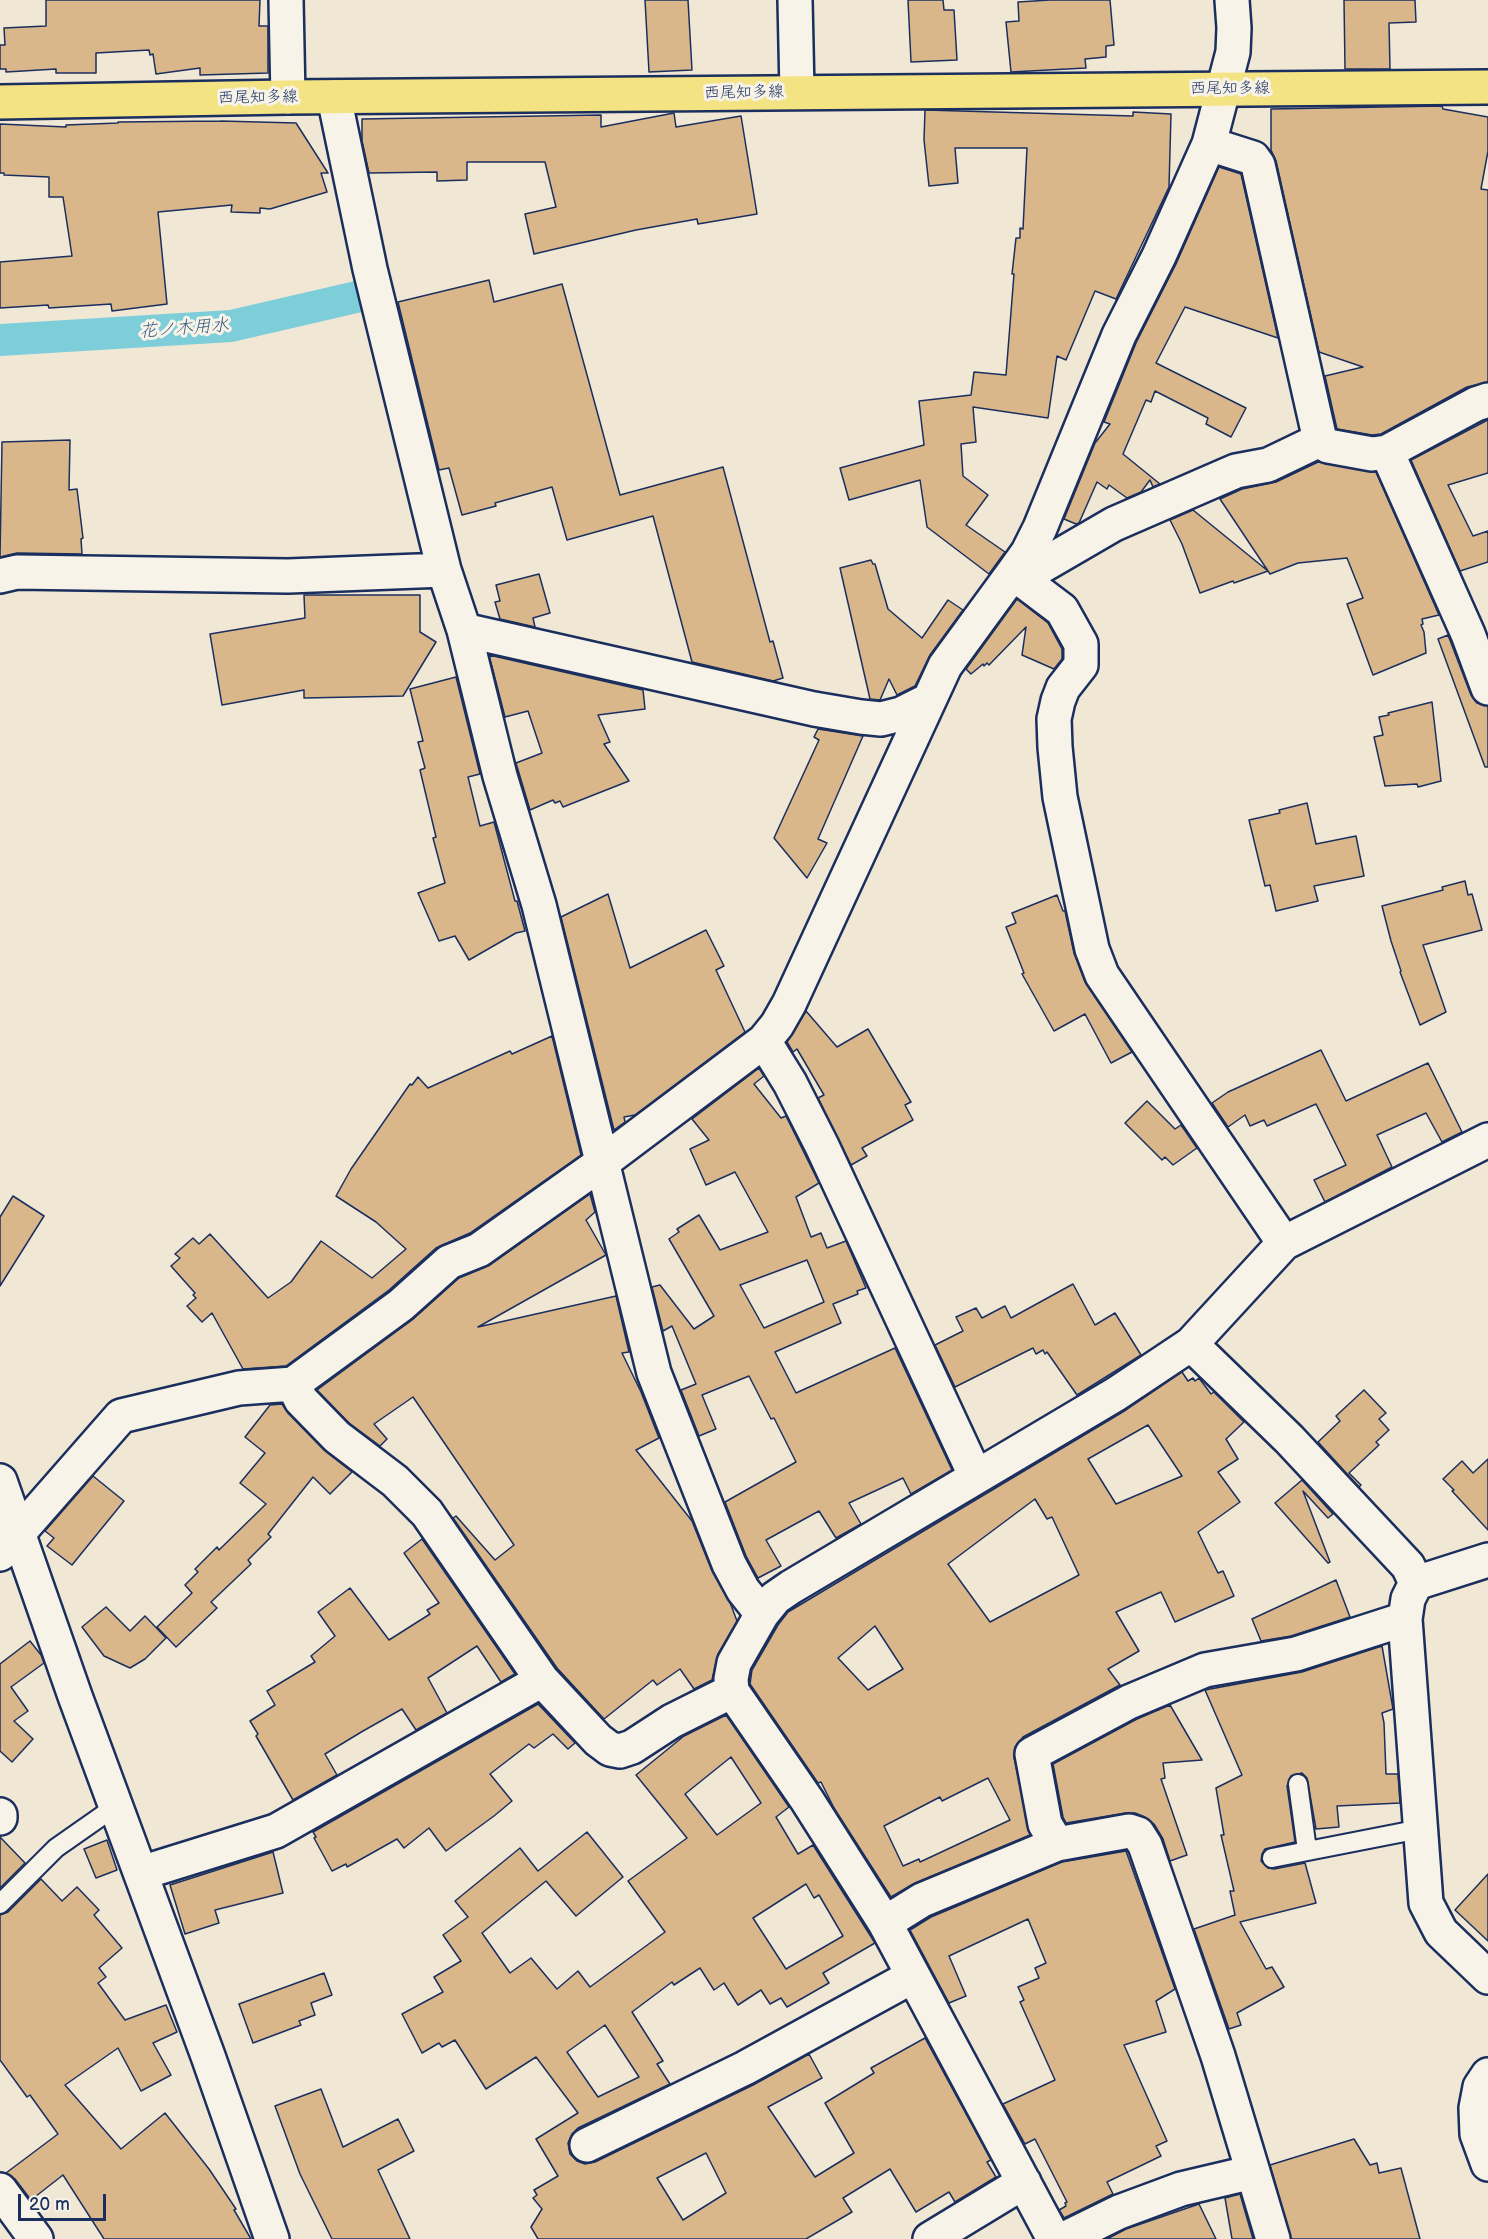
<!DOCTYPE html>
<html>
<head>
<meta charset="utf-8">
<style>
	body { margin:0 }
	#map { position:relative; width:1488px; height:2239px; overflow:hidden; background:#f1e7d5; font-family:"Balsamiq Sans",sans-serif }
	canvas { display:block }
	.scale { position:absolute; left:18px; top:2194px; width:88px; height:27px; box-sizing:border-box; border:3px solid #1b2f5e; border-top:0; padding-left:8px; font-size:18px; line-height:21px; white-space:nowrap; color:#1b2f5e; -webkit-text-stroke:4px #f7f3e8; paint-order:stroke }
</style>
</head>
<body>
<div id="map">
<canvas width="1488" height="2239"></canvas>
<div class="scale">20 m</div>
</div>
<script>
const context = document.querySelector('canvas').getContext('2d');
context.lineJoin = 'round';
const toPath = rows => new Path2D(rows.map(r => 'M' + r).join(''));
function strokePath(path, color, width, dash) { context.strokeStyle = color; context.lineWidth = width; context.lineCap = dash ? 'butt' : 'round'; context.setLineDash(dash || []); context.stroke(path); }
function fill(path, color) { context.fillStyle = color; context.fill(path, 'evenodd'); }
function label(font, color, halo, rows, align = 'center') {
  context.font = font + ' "Balsamiq Sans","Klee One",sans-serif'; context.lineWidth = 6; context.setLineDash([]); context.textBaseline = 'middle'; context.strokeStyle = halo; context.fillStyle = color; for (const [text, x, y, turn = 0] of rows) {
    context.save(); context.translate(x, y); context.rotate((+turn || 0) * Math.PI / 180); context.textAlign = isNaN(turn) ? turn : align; if (halo) context.strokeText(text, 0, 0); context.fillText(text, 0, 0); context.restore();
  }
}
strokePath(toPath([
	[0,340,231,326,365,295]
]), '#7eceda', 32);
const building = toPath([
	[46,0,260,0,259,26,268,26,268,73,200,75,200,68,156,74,153,54,150,55,149,50,96,53,96,73,56,73,56,69,6,72,6,69,0,69,0,45,5,45,4,28,46,26,46,0],
	[645,0,688,0,692,70,649,72,645,0],
	[908,0,943,0,944,10,954,10,957,60,911,62,908,0],
	[1050,0,1110,0,1114,45,1106,46,1106,57,1085,59,1086,68,1011,72,1006,22,1019,21,1018,2,1050,0],
	[1344,0,1415,0,1416,22,1389,23,1390,69,1345,69,1344,0],
	[1442,106,1443,109,1488,117,1488,151,1481,189,1488,190,1488,382,1467,387,1381,434,1372,435,1337,429,1325,376,1363,367,1319,352,1276,161,1271,150,1271,109,1442,106],
	[925,110,1133,116,1133,112,1171,114,1169,187,1116,299,1095,291,1066,360,1057,356,1048,418,973,407,976,442,961,444,963,476,988,495,966,525,1005,552,989,574,927,527,920,480,849,500,840,468,924,445,919,401,971,395,974,372,1006,375,1014,274,1012,274,1016,238,1020,238,1020,228,1023,229,1027,148,955,148,958,183,929,186,924,140,925,110],
	[674,113,676,127,741,116,757,214,698,224,697,219,636,230,534,254,525,214,556,207,545,162,467,162,467,180,437,181,437,172,369,173,362,141,362,119,601,115,601,127,674,113],
	[221,121,296,123,328,173,321,173,327,192,270,209,260,208,260,213,231,212,232,205,158,212,167,304,112,311,111,304,49,308,48,305,0,308,0,262,72,256,63,197,49,197,49,177,4,175,4,173,0,173,0,124,66,127,66,125,118,123,118,122,221,121],
	[1219,167,1241,174,1278,338,1185,307,1156,363,1246,408,1231,437,1206,424,1208,418,1155,391,1151,402,1146,400,1123,454,1160,484,1153,487,1150,480,1141,492,1127,498,1109,485,1107,489,1097,482,1079,523,1076,524,1064,519,1095,443,1110,424,1104,422,1136,343,1176,264,1219,167],
	[489,280,494,302,562,284,620,495,723,467,770,642,773,641,783,678,773,681,692,662,653,516,567,540,552,487,495,503,496,506,462,515,449,468,439,470,398,302,489,280],
	[1488,420,1488,473,1448,485,1473,536,1488,531,1488,562,1460,571,1411,460,1488,420],
	[70,440,69,490,77,489,83,538,81,539,82,554,17,553,0,557,2,442,70,440],
	[1318,462,1376,472,1439,615,1422,619,1423,624,1421,625,1424,632,1426,653,1373,675,1347,604,1363,598,1347,558,1298,563,1270,574,1268,571,1234,583,1233,581,1200,593,1182,544,1170,520,1193,510,1268,571,1220,499,1242,489,1276,482,1318,462],
	[871,560,873,564,875,564,888,609,922,638,948,600,963,610,930,655,915,686,897,695,889,679,880,700,870,699,840,568,871,560],
	[539,574,550,613,533,618,535,627,500,619,495,602,500,601,496,585,539,574],
	[304,595,420,595,420,632,436,642,403,696,304,698,304,690,222,705,210,634,305,618,304,595],
	[1017,599,1048,623,1062,649,1062,659,1054,669,1022,655,1026,627,989,665,987,663,984,666,983,664,971,674,966,669,1017,599],
	[1448,635,1471,695,1477,703,1488,706,1488,767,1485,767,1438,639,1448,635],
	[489,655,643,690,645,709,598,715,610,742,604,744,629,781,563,807,560,801,555,803,553,800,530,810,516,763,542,753,528,711,505,717,489,655],
	[456,677,480,774,468,777,480,826,494,822,515,901,517,901,525,931,516,933,469,960,455,936,439,941,418,893,445,883,433,838,436,837,420,770,425,768,418,742,423,741,410,689,456,677],
	[1432,702,1441,781,1418,787,1417,784,1385,786,1374,737,1383,735,1379,717,1389,715,1388,713,1432,702],
	[818,729,863,736,818,839,827,843,807,878,774,838,819,740,814,737,818,729],
	[1307,803,1316,844,1356,836,1364,876,1314,886,1318,901,1276,911,1270,885,1265,886,1249,820,1280,813,1279,810,1307,803],
	[1465,881,1468,895,1472,894,1482,930,1423,945,1446,1012,1420,1025,1400,972,1401,971,1391,941,1382,906,1443,890,1442,887,1465,881],
	[608,894,630,968,706,930,724,966,716,970,745,1032,635,1115,624,1117,625,1122,614,1130,561,917,608,894],
	[1057,895,1063,911,1065,911,1074,953,1085,982,1132,1052,1111,1063,1085,1014,1054,1031,1022,974,1024,973,1006,927,1016,923,1012,913,1057,895],
	[806,1011,837,1047,868,1029,911,1102,905,1105,913,1120,862,1148,867,1156,851,1165,818,1098,824,1095,797,1049,793,1052,787,1042,806,1011],
	[552,1036,581,1155,470,1233,436,1248,389,1290,286,1366,243,1369,212,1313,202,1322,187,1306,196,1298,193,1295,195,1293,171,1266,180,1258,175,1254,193,1238,199,1244,210,1234,268,1298,291,1282,321,1241,372,1278,406,1249,376,1222,336,1196,351,1169,410,1084,412,1085,418,1077,428,1088,510,1051,512,1054,552,1036],
	[1321,1050,1346,1101,1428,1063,1462,1132,1442,1142,1426,1113,1377,1135,1392,1167,1325,1202,1314,1180,1346,1165,1316,1104,1267,1126,1264,1120,1250,1126,1245,1115,1228,1127,1212,1103,1228,1092,1321,1050],
	[759,1068,764,1076,754,1084,781,1118,786,1116,819,1183,796,1197,811,1237,821,1233,827,1248,846,1241,866,1288,857,1291,858,1294,833,1304,841,1323,775,1352,796,1393,895,1348,952,1470,911,1494,903,1478,849,1503,861,1524,836,1538,819,1511,766,1540,781,1566,758,1578,746,1556,725,1502,796,1462,774,1418,771,1419,749,1376,702,1395,716,1429,699,1436,681,1390,696,1384,672,1326,663,1331,652,1287,660,1285,694,1329,714,1316,669,1239,679,1232,677,1229,699,1215,720,1250,768,1232,735,1172,706,1185,690,1149,709,1140,692,1119,759,1068],
	[807,1260,824,1302,764,1328,740,1285,807,1260],
	[1147,1101,1175,1129,1181,1125,1197,1148,1173,1165,1165,1157,1162,1160,1125,1123,1147,1101],
	[590,1194,595,1212,586,1220,606,1255,478,1327,616,1296,629,1352,622,1353,641,1392,659,1438,636,1450,692,1521,712,1571,731,1605,737,1621,718,1654,712,1680,694,1689,680,1669,657,1685,653,1680,604,1719,557,1668,453,1518,456,1516,495,1560,514,1545,413,1397,374,1424,387,1439,380,1446,349,1423,317,1390,412,1320,459,1278,490,1265,590,1194],
	[13,1196,44,1216,0,1286,0,1217,13,1196],
	[1073,1284,1095,1325,1115,1313,1141,1355,1077,1395,1047,1352,1045,1354,1043,1350,1036,1354,1033,1348,955,1387,935,1345,963,1331,956,1317,976,1308,982,1318,1005,1306,1011,1318,1073,1284],
	[1182,1372,1188,1381,1193,1378,1195,1381,1199,1378,1211,1394,1214,1392,1244,1422,1226,1439,1238,1459,1218,1472,1240,1502,1198,1532,1218,1573,1223,1571,1234,1596,1175,1622,1161,1592,1116,1612,1139,1651,1108,1669,1120,1685,1023,1737,1015,1747,1014,1757,1030,1835,915,1883,891,1897,834,1808,821,1782,818,1783,750,1684,752,1670,778,1625,788,1612,1126,1410,1182,1372],
	[1148,1425,1182,1476,1116,1504,1088,1459,1148,1425],
	[1035,1499,1047,1519,1052,1517,1079,1575,990,1622,948,1564,1035,1499],
	[875,1626,903,1669,868,1690,838,1658,875,1626],
	[988,1778,1010,1820,920,1862,919,1859,903,1866,884,1826,940,1797,942,1801,988,1778],
	[1364,1390,1386,1413,1379,1419,1389,1430,1376,1442,1379,1445,1349,1473,1361,1485,1359,1487,1318,1442,1340,1421,1336,1416,1364,1390],
	[282,1404,288,1413,324,1450,352,1472,330,1494,313,1477,268,1534,271,1537,248,1560,251,1564,211,1602,217,1608,176,1647,157,1627,192,1593,185,1585,198,1572,195,1569,217,1547,219,1550,266,1504,240,1483,265,1453,245,1437,270,1405,282,1404],
	[1488,1459,1488,1530,1452,1491,1454,1490,1443,1479,1462,1461,1473,1473,1488,1459],
	[93,1476,124,1501,72,1565,47,1546,54,1538,45,1531,93,1476],
	[1302,1480,1333,1514,1328,1518,1303,1491,1330,1562,1328,1563,1275,1503,1302,1480],
	[422,1539,515,1674,501,1682,477,1646,428,1678,447,1713,416,1730,402,1709,363,1731,325,1754,337,1775,293,1800,256,1736,258,1734,250,1721,275,1705,267,1691,315,1662,311,1656,335,1636,318,1612,350,1588,389,1640,430,1614,427,1610,439,1603,404,1553,422,1539],
	[1336,1580,1350,1617,1291,1636,1261,1641,1252,1619,1336,1580],
	[106,1607,130,1631,145,1616,166,1638,145,1659,130,1668,104,1656,82,1627,106,1607],
	[30,1641,41,1655,44,1663,11,1687,28,1711,14,1721,33,1739,12,1762,0,1751,0,1664,30,1641],
	[1382,1646,1393,1709,1382,1713,1384,1723,1386,1774,1398,1774,1400,1803,1337,1806,1339,1827,1316,1829,1307,1778,1302,1773,1291,1776,1287,1786,1295,1842,1265,1849,1262,1854,1261,1861,1268,1868,1274,1869,1305,1863,1316,1903,1240,1922,1266,1969,1272,1967,1284,1987,1237,2013,1241,2025,1229,2029,1194,1929,1235,1915,1230,1891,1234,1891,1221,1835,1224,1835,1216,1788,1242,1775,1205,1690,1302,1672,1382,1646],
	[538,1704,575,1743,568,1749,553,1734,534,1748,529,1744,490,1774,512,1801,494,1816,446,1851,429,1828,404,1848,397,1839,347,1867,346,1864,332,1871,314,1838,316,1837,313,1832,538,1704],
	[1170,1705,1202,1760,1163,1763,1165,1778,1161,1779,1187,1855,1170,1861,1163,1839,1154,1824,1145,1817,1135,1813,1126,1813,1066,1823,1063,1817,1053,1764,1137,1719,1170,1705],
	[726,1715,789,1807,776,1817,798,1854,813,1845,875,1943,823,1973,829,1983,787,2007,781,1998,770,2004,761,1990,738,2005,724,1983,714,1990,700,1968,674,1985,672,1982,632,2012,663,2061,657,2064,670,2084,578,2128,572,2134,568,2143,570,2154,577,2161,585,2164,595,2162,753,2085,809,2054,822,2078,768,2107,815,2177,854,2153,825,2103,874,2073,871,2068,925,2038,991,2160,987,2162,996,2177,955,2202,949,2192,916,2212,890,2169,843,2198,852,2212,806,2239,538,2239,531,2227,542,2209,533,2198,537,2195,534,2190,558,2176,536,2139,578,2113,536,2057,486,2089,455,2040,442,2047,439,2043,422,2053,402,2014,443,1992,434,1977,461,1961,443,1935,468,1917,455,1901,520,1848,538,1871,587,1832,623,1877,576,1916,546,1881,482,1933,510,1973,531,1958,557,1989,578,1971,590,1987,665,1932,628,1881,687,1838,636,1775,684,1736,726,1715],
	[731,1757,761,1803,717,1835,685,1794,731,1757],
	[806,1884,814,1898,819,1895,843,1936,786,1969,753,1918,806,1884],
	[605,2025,639,2077,598,2097,567,2052,605,2025],
	[706,2153,726,2193,683,2220,657,2178,706,2153],
	[0,1837,25,1863,0,1888,0,1837],
	[107,1840,117,1870,96,1878,84,1849,107,1840],
	[1126,1851,1175,1989,1156,2001,1166,2032,1124,2045,1167,2141,1156,2146,1161,2156,1107,2182,1113,2194,1064,2218,1059,2210,1066,2206,1065,2203,1067,2202,1035,2139,1025,2144,1003,2104,1055,2080,1020,2002,1024,2000,1018,1987,1039,1978,1035,1968,1046,1963,1028,1919,949,1956,966,1996,949,2003,910,1930,931,1917,1062,1862,1126,1851],
	[273,1852,283,1893,215,1910,219,1923,185,1934,170,1885,273,1852],
	[1488,1874,1488,1941,1455,1910,1488,1874],
	[41,1879,62,1901,77,1887,99,1910,94,1915,122,1948,99,1968,106,1977,98,1983,125,2020,166,2005,177,2032,153,2043,171,2075,141,2091,118,2048,65,2085,121,2149,165,2113,209,2169,236,2209,234,2210,251,2239,104,2239,63,2175,31,2200,15,2179,6,2173,58,2134,30,2095,27,2097,0,2060,0,1915,8,1912,41,1879],
	[324,1973,332,1995,311,2003,315,2015,299,2021,301,2025,253,2043,239,2004,324,1973],
	[321,2089,343,2147,398,2119,414,2151,378,2170,410,2239,332,2239,300,2174,275,2106,321,2089],
	[1354,2139,1370,2165,1377,2163,1379,2173,1401,2168,1420,2239,1291,2239,1270,2165,1354,2139],
	[1240,2194,1253,2239,1232,2239,1225,2198,1240,2194],
	[1199,2204,1216,2239,1107,2239,1126,2229,1199,2204]
]);
fill(building, '#d9b78b');
strokePath(building, '#1b2f5e', 1.5);
const lane = toPath([
	[1298,1784,1307,1850],
	[1272,1858,1420,1829],
	[0,1904,56,1848,116,1806]
]);
const street = toPath([
	[286,0,288,97],
	[795,0,797,92],
	[334,97,370,269,444,570,464,630,500,776,539,905,654,1373,729,1564,743,1590,762,1614],
	[1209,144,1253,158,1258,165,1320,440,1328,446,1372,454,1387,452,1476,404,1488,400],
	[1387,452,1468,634,1488,688],
	[1013,573,1062,610,1081,644,1081,665,1063,688,1058,701,1054,719,1055,747,1060,797,1092,949,1102,975,1284,1243],
	[1013,573,1040,567,1114,524,1236,471,1268,465,1320,440],
	[0,576,17,572,288,576,444,570],
	[464,630,814,709,861,717,881,719,901,714,929,700],
	[764,1041,790,1083,822,1146,976,1477],
	[1191,1344,1289,1439,1408,1566,1416,1583],
	[293,1384,301,1400,337,1437,395,1481,427,1513,542,1680,598,1740,610,1749,620,1751,632,1747,672,1721,732,1691],
	[0,1554,121,1416,239,1388,293,1384,401,1305,449,1262,479,1250,603,1162,764,1041,777,1025,789,1004,945,666,1013,573,1028,552,1040,528,1119,335,1159,256,1209,144,1233,52,1234,28,1232,0],
	[1488,1560,1416,1583,1408,1599,1405,1619,1426,1903,1441,1932,1488,1977],
	[0,1815,0,1818],
	[1057,1844,1045,1824,1032,1754,1129,1702,1205,1670,1296,1654,1405,1619],
	[141,1873,276,1831,542,1680],
	[885,1923,922,1900,1057,1844,1129,1831,1138,1834,1145,1845,1218,2056,1253,2172,1181,2189,1119,2212,1064,2239],
	[1488,2075,1480,2087,1476,2108,1477,2134,1488,2164],
	[587,2145,745,2068,913,1976],
	[1253,2172,1273,2239],
	[0,2190,36,2239],
	[930,2239,1024,2182],
	[1054,2239,885,1923,807,1800,732,1691,731,1679,734,1663,762,1614,775,1598,791,1587,1116,1394,1191,1344,1284,1243,1488,1140]
]);
const secondary = toPath([
	[0,1481,75,1696,208,2056,272,2239]
]);
const primary = toPath([
	[0,102,288,97,1488,87]
]);
strokePath(lane, '#1b2f5e', 22);
strokePath(street, '#1b2f5e', 38);
strokePath(secondary, '#1b2f5e', 38);
strokePath(primary, '#1b2f5e', 38);
strokePath(lane, '#f7f3e8', 18);
strokePath(street, '#f7f3e8', 33);
strokePath(secondary, '#f7f3e8', 33);
strokePath(primary, '#f4e382', 33);
label('16px', '#1b2f5e', '#f7f3e8', [
	["西尾知多線",1230,89],
	["西尾知多線",744,93,-1],
	["西尾知多線",258,98,-1]
]);
label('italic 18px', '#34577d', '#f7f3e8', [
	["花ノ木用水",184,329,-4]
]);
</script>
</body>
</html>
